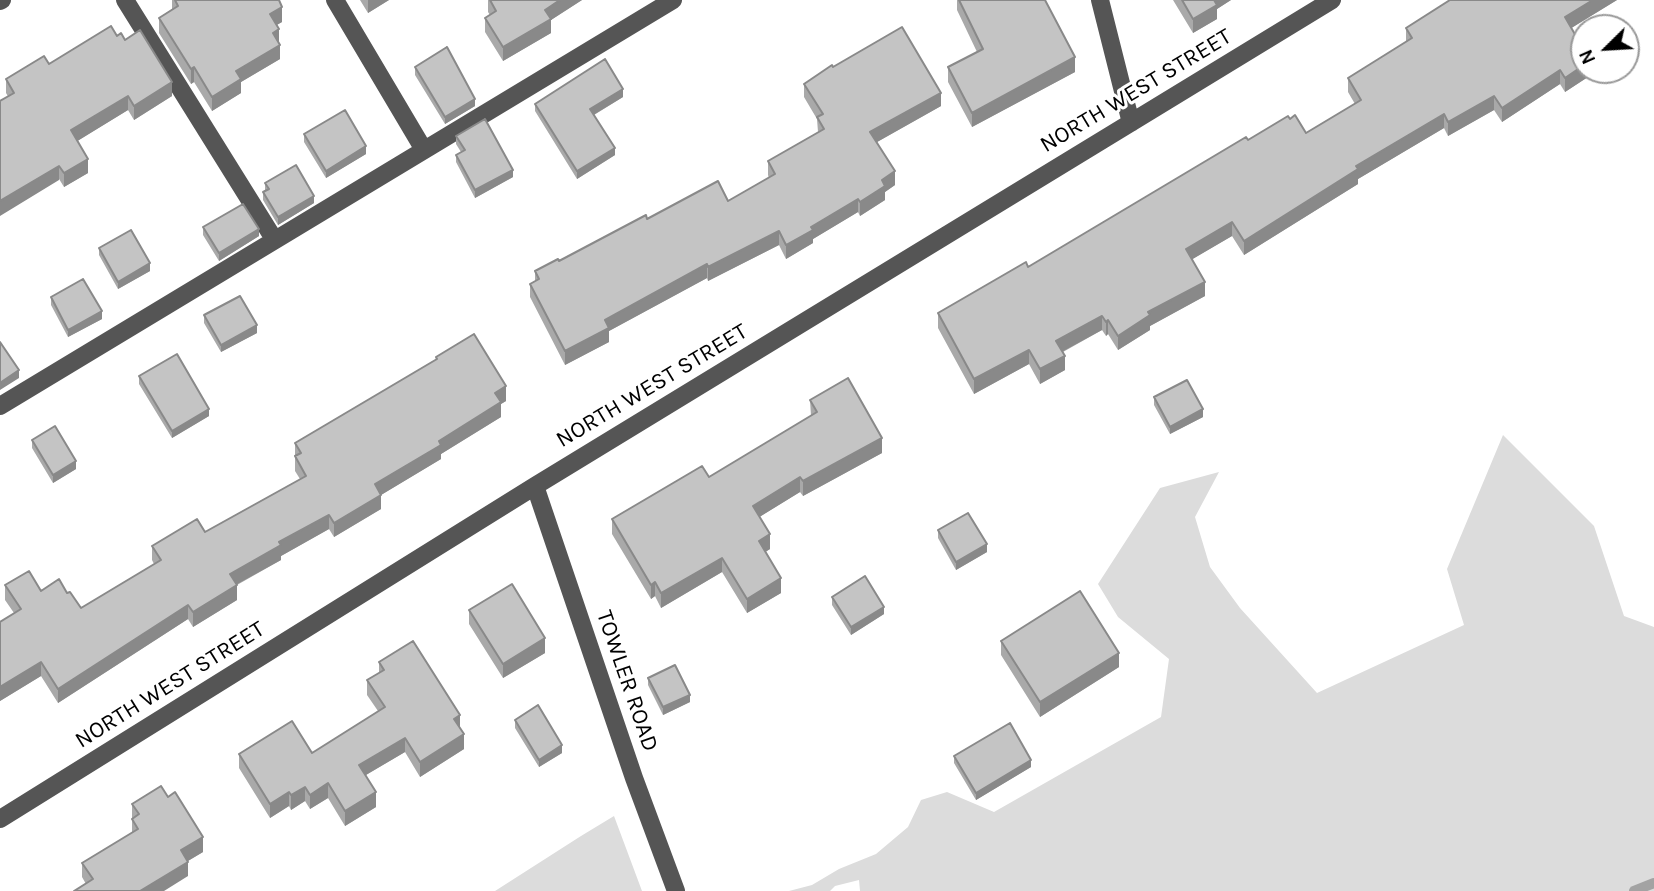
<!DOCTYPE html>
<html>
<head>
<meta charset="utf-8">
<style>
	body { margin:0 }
	#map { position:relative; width:1654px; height:891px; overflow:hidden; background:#fff; font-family:Karla,sans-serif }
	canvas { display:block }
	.north { position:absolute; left:1570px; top:14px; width:70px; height:70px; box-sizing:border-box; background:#fff; border:2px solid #999; border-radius:50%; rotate:246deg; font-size:19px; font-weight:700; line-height:28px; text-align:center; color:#000 }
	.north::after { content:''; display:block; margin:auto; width:24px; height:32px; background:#000; clip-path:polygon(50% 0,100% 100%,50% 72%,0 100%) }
</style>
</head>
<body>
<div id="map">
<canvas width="1654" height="891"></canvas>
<div class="north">N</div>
</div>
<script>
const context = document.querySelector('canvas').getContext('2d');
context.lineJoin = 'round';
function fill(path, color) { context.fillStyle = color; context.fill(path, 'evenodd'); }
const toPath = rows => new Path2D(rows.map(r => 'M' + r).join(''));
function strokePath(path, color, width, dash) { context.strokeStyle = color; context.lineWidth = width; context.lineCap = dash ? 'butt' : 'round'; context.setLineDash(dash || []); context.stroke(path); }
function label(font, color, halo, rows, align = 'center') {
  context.font = font + ' Karla,sans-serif'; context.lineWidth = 6; context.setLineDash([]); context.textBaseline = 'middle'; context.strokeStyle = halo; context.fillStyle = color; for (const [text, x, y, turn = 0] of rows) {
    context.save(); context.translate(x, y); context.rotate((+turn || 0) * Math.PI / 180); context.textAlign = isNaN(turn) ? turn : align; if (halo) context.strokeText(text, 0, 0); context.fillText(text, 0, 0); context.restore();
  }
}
fill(toPath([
	[1503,435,1594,526,1624,616,1654,627,1654,891,860,891,859,880,835,886,830,891,789,891,812,885,839,869,876,854,908,827,921,800,947,792,994,812,1161,717,1169,659,1118,617,1098,584,1160,488,1219,472,1195,517,1210,567,1240,608,1317,693,1464,625,1447,569],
	[614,816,642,891,495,891,581,836]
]), '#dcdcdc');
strokePath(toPath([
	[1634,891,1654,883]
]), '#a3a3a3', 10);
strokePath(toPath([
	[125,0,274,239],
	[335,0,424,150],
	[1100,0,1131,123],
	[0,1,2,0],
	[0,406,673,0],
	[535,486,634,778,676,891],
	[0,819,535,486,1332,0]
]), '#555', 18);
fill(toPath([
	[172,0,279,0,282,22,276,25,280,59,241,82,241,93,212,111,194,82,191,84,159,33,159,18,172,9],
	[360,0,389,0,368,13],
	[488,0,582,0,551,20,551,33,503,61,485,32,485,18,490,15,488,12],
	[957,0,1045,0,1075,72,972,127,948,82,948,67,977,52,957,10],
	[1173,0,1231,0,1217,9,1217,19,1193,33],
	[1450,0,1617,0,1571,28,1591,70,1591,75,1565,92,1560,84,1502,122,1494,110,1448,136,1444,128,1358,179,1358,184,1244,255,1232,236,1192,259,1205,296,1150,326,1150,330,1118,350,1108,334,1106,336,1102,330,1063,352,1065,370,1040,384,1029,364,974,394,938,328,938,313,1028,267,1248,140,1290,119,1306,133,1355,104,1348,92,1348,78,1406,42,1406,28],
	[117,36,125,40,172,96,134,120,128,110,77,141,88,173,64,187,6,93,6,79,49,64],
	[415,67,475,106,445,124,415,75],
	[833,67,941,106,877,142,895,185,885,192,885,200,860,216,858,212,813,239,813,243,786,259,779,245,708,281,707,278,609,331,609,342,565,365,530,297,530,284,535,281,535,271,559,261,647,219,728,201,769,178,768,175,768,161,818,132,817,119,804,97,804,84],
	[623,97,594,115,615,155,577,179,535,111,535,104],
	[304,134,366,154,326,178,304,142],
	[456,136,513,177,475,198,456,162,456,155,461,152,456,144],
	[265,183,314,203,278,225,263,200,263,192,265,191],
	[203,227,259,236,219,261,203,235],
	[99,248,150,271,118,289,99,255],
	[51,297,102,319,68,337,51,305],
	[204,315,257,333,221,352,204,323],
	[436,357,506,401,501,404,501,417,441,454,441,459,381,495,381,509,334,537,329,529,281,556,281,560,237,585,237,600,193,627,188,619,58,703,41,676,0,701,0,622,14,613,5,600,5,585,67,593,81,608,154,564,152,560,152,546,205,532,300,479,295,471,295,443,436,360],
	[139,376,209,416,172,438,139,384],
	[1154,397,1203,417,1170,434,1154,405],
	[810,400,882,453,803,496,800,492,759,517,770,549,765,552,781,593,747,613,722,572,661,608,655,596,651,599,612,534,612,519,709,477,811,416],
	[32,440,76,469,53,483,32,448],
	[938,530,987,552,956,570,938,538],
	[832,597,884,614,851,635,832,605],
	[469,610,545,653,503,678,469,624],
	[1001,641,1119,667,1040,717,1001,655],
	[379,662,460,729,464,749,420,777,405,752,366,775,376,807,345,826,328,798,310,809,305,801,291,810,289,806,270,818,239,768,239,754,312,753,378,711,367,695,367,680,379,673],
	[648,678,690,702,663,715,648,685],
	[515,720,562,753,539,767,515,728],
	[954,756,1031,767,976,800,954,763],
	[132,804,203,852,188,861,188,876,86,884,82,877,82,863,132,833]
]), '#a9a9a9');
fill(toPath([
	[368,0,389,0,368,13],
	[560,0,582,0,551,20,551,33,503,61,503,47,545,10],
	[1213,0,1231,0,1217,9,1217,19,1193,33,1193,19],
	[1593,0,1617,0,1565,32,1565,17],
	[282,7,282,22,270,29,270,14],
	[279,29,279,44,273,33],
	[280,45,280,59,241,82,241,93,212,111,212,97,236,71],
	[1075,57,1075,72,972,127,972,113],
	[1584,65,1584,70,1591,70,1591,75,1565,92,1565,78],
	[194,67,194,82,191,84,191,69],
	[1560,70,1560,84,1502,122,1502,108],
	[172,82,172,96,134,120,134,106],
	[623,89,623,97,590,117,590,109],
	[941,93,941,106,870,146,870,132],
	[128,96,128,110,71,145,71,130],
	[1494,96,1494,110,1448,136,1448,122],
	[475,99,475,106,445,124,445,117],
	[1444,114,1444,128,1358,179,1358,184,1244,255,1244,241,1356,166],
	[366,146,366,154,326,178,326,171],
	[615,148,615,155,577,179,577,171],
	[88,159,88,173,64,187,64,173],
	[59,166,59,180,0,216,0,201],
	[513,170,513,177,475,198,475,190],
	[895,171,895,185,885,192,885,200,860,216,860,202,882,180],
	[314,196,314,203,278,225,278,217],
	[858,199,858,212,813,239,813,243,786,259,786,245,811,227],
	[1232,222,1232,236,1186,263,1186,249],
	[259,229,259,236,219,261,219,253],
	[779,231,779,245,708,281,708,267],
	[150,263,150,271,118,289,118,282],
	[707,264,707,278,609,331,609,342,565,365,565,351,605,320],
	[1205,282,1205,296,1150,326,1150,330,1118,350,1118,336,1148,312],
	[102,311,102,319,68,337,68,330],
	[1102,316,1102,330,1056,355,1056,341],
	[1108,320,1108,334,1106,336,1106,322],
	[257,325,257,333,221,352,221,345],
	[1029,350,1029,364,974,394,974,379],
	[1065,356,1065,370,1040,384,1040,369],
	[19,370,19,378,0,390,0,383],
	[506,386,506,401,501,404,501,417,441,454,441,459,381,495,381,509,334,537,334,523,375,484,495,393],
	[209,409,209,416,172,438,172,431],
	[1203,409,1203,417,1170,434,1170,427],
	[882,438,882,453,803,496,803,481],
	[76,461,76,469,53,483,53,475],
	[800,477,800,492,753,521,753,506],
	[329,515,329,529,281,556,281,560,230,588,230,574,279,542],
	[770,534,770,549,759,556,759,541],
	[987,544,987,552,956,570,956,562],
	[722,558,722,572,661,608,661,593],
	[781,578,781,593,747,613,747,599],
	[655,582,655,596,651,599,651,585],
	[237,585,237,600,193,627,193,612],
	[188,605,188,619,58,703,58,689],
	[884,607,884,614,851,635,851,627],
	[545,638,545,653,503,678,503,664],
	[1119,653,1119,667,1040,717,1040,702],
	[41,662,41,676,0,701,0,687],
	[690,695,690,702,663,715,663,707],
	[460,715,460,729,454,719],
	[464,734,464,749,420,777,420,762],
	[405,738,405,752,359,779,359,765],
	[562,745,562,753,539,767,539,760],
	[1031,760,1031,767,976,800,976,793],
	[328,783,328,798,310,809,310,795],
	[305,787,305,801,291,810,291,795],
	[289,792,289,806,270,818,270,804],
	[376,792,376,807,345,826,345,811],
	[203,837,203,852,181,865,181,850],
	[188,862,188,876,164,891,140,891]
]), '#898989');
const building = toPath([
	[175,0,279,0,282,7,270,14,279,29,273,33,280,45,236,71,241,79,212,97,194,67,191,69,159,18,178,6,175,0],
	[490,0,560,0,545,10,551,19,503,47,485,18,496,11,490,0],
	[959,0,1045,0,1075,57,972,113,948,67,983,49,959,0],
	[1182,0,1214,0,1217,5,1193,19,1182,0],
	[1450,0,1593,0,1565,17,1584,50,1584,65,1565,78,1560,70,1502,108,1494,96,1448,122,1444,114,1356,166,1358,169,1244,241,1232,222,1186,249,1205,282,1148,312,1150,315,1118,336,1108,320,1106,322,1102,316,1056,341,1065,356,1040,369,1029,350,974,379,938,313,1026,262,1028,267,1246,137,1248,140,1288,116,1290,119,1295,115,1306,133,1361,100,1348,78,1412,38,1406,28,1450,0],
	[111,26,117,36,121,33,125,40,140,30,172,82,134,106,128,96,71,130,88,159,64,173,59,166,0,201,0,101,14,93,6,79,44,56,49,64,111,26],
	[902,27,941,93,870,132,895,171,882,180,885,186,860,202,858,199,811,227,813,230,786,245,779,231,708,267,707,264,605,320,609,328,565,351,530,284,539,279,535,271,558,259,559,261,646,215,647,219,718,181,728,201,775,174,768,161,824,129,817,117,823,114,804,84,832,65,833,67,902,27],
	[447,47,475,99,445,117,415,67,447,47],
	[605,59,623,89,590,109,615,148,577,171,535,104,605,59],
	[345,110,366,146,326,171,304,134,345,110],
	[485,119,513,170,475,190,456,155,465,150,456,136,485,119],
	[296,165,314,196,278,217,263,192,269,189,265,183,296,165],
	[243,204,259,229,219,253,203,227,243,204],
	[131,230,150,263,118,282,99,248,131,230],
	[83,279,102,311,68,330,51,297,83,279],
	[240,296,257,325,221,345,204,315,240,296],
	[474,334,506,386,495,393,501,402,439,441,441,445,375,484,381,495,334,523,329,515,279,542,281,545,230,574,237,585,193,612,188,605,58,689,41,662,0,687,0,622,21,609,5,585,29,571,41,591,59,579,67,593,70,592,81,608,161,560,152,546,197,519,205,532,306,476,295,456,301,453,295,443,437,359,436,357,474,334],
	[0,342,19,370,0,383,0,342],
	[177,354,209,409,172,431,139,376,177,354],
	[848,378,882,438,803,481,800,477,753,506,770,534,759,541,781,578,747,599,722,558,661,593,655,582,651,585,612,519,702,466,709,477,817,412,810,400,848,378],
	[1187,380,1203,409,1170,427,1154,397,1187,380],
	[55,426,76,461,53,475,32,440,55,426],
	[968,513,987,544,956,562,938,530,968,513],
	[865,576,884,607,851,627,832,597,865,576],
	[512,584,545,638,503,664,469,610,512,584],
	[1080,591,1119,653,1040,702,1001,641,1080,591],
	[413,641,460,715,454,719,464,734,420,762,405,738,359,765,376,792,345,811,328,783,310,795,305,787,291,795,289,792,270,804,239,754,292,721,312,753,385,707,367,680,384,670,379,662,413,641],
	[675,665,690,695,663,707,648,678,675,665],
	[538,705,562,745,539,760,515,720,538,705],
	[1010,723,1031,760,976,793,954,756,1010,723],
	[161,786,168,797,175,792,203,837,181,850,188,862,140,891,74,891,93,879,82,863,138,829,132,819,139,814,132,804,161,786]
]);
fill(building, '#c4c4c4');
strokePath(building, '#898989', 2);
label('23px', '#000', '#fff', [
	["NORTH WEST STREET",1136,91,-31],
	["NORTH WEST STREET",652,386,-31],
	["TOWLER ROAD",627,681,71],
	["NORTH WEST STREET",170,685,-32]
]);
</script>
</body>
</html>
